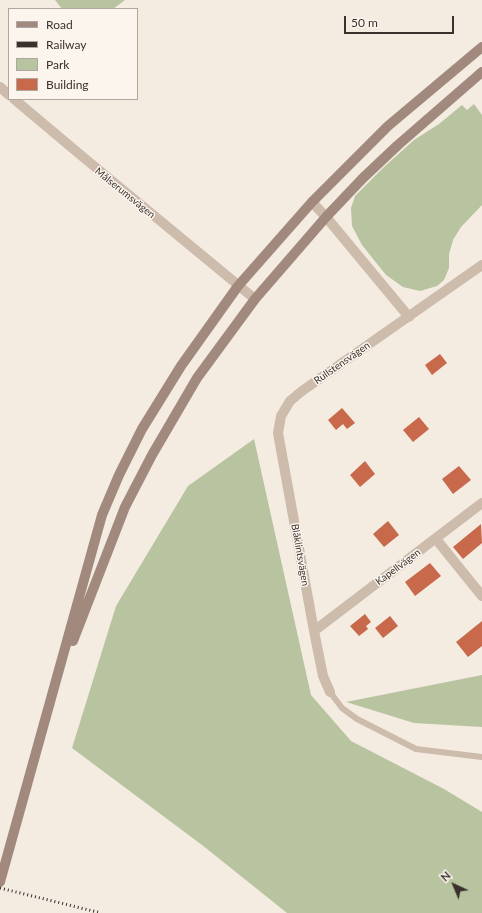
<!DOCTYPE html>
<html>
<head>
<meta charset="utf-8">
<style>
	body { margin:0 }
	#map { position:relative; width:482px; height:913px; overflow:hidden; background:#f4ebe1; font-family:Lato,sans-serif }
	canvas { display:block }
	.legend { position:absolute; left:8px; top:8px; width:130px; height:92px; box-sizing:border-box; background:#fbf5ee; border:1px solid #aea6a0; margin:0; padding:5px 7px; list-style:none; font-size:12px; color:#3b302b }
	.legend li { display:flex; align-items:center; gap:8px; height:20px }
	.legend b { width:20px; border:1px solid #aea6a0 }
	.north { position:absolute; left:434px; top:865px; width:40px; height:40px; -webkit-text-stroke:3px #fbf5ee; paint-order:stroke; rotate:316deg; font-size:11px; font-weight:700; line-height:16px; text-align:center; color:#3b302b }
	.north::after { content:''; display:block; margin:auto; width:14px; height:18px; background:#3b302b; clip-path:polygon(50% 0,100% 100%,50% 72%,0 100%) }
	.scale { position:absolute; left:344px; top:16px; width:110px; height:18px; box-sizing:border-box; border:2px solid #3b302b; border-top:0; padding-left:5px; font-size:12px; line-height:14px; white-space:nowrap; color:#3b302b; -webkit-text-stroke:3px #fbf5ee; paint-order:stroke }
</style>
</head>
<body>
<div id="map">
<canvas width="482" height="913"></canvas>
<ul class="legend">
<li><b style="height:5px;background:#a18a7d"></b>Road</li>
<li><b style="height:5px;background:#3b302b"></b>Railway</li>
<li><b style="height:11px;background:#b8c4a0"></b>Park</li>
<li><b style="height:11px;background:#c8694b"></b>Building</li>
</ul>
<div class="north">N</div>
<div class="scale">50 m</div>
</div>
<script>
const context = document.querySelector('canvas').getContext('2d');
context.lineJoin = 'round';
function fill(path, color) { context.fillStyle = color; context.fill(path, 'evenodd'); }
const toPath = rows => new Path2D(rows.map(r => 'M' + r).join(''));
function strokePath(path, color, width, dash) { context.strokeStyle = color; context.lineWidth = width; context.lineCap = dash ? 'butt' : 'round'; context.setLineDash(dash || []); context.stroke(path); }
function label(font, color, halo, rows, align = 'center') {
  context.font = font + ' Lato,sans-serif'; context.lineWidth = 3; context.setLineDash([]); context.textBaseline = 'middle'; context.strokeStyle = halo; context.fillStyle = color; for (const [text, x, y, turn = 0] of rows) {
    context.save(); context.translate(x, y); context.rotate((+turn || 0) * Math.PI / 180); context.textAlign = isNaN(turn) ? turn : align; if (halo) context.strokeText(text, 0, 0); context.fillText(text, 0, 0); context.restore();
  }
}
fill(toPath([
	[55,0,125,0,113,9,62,9],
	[474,104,482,115,482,205,461,227,453,240,449,254,449,268,444,280,437,286,420,291,403,287,386,275,362,245,352,226,351,208,355,196,384,167,414,140,439,124,462,105,467,110],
	[254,439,311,695,351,741,444,789,482,812,482,913,287,913,202,845,72,748,116,606,188,486],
	[482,675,482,727,414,723,346,702]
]), '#b8c4a0');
fill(toPath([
	[440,354,447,363,432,375,425,365],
	[342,408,355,423,347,429,343,424,336,430,328,420],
	[419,417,429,429,413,442,403,430],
	[365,461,375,474,360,487,350,475],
	[459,466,471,480,453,494,442,479],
	[388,521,399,535,384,547,373,534],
	[481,524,482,543,463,559,453,547],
	[430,563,441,576,415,596,405,582],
	[365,614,371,622,366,626,368,629,359,636,350,626],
	[390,616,398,626,383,638,375,628],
	[482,621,482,646,468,657,456,642]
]), '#c8694b');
strokePath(toPath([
	[330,692,342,708,357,719,416,749,482,757]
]), '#cdbbac', 6);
strokePath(toPath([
	[312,202,326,217,409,317],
	[436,539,482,596],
	[314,631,482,503],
	[330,692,323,676,314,631,278,433,281,416,290,401,302,391,482,265]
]), '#cdbbac', 10);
strokePath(toPath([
	[0,87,9,95],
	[14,99,83,157,255,299]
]), '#cdbbac', 10);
strokePath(toPath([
	[73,641,125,507,152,455,197,378,255,299,326,217,363,178,398,145,482,72],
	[0,882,102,515,119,475,142,429,181,366,238,286,312,202,388,126,482,47]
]), '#a18a7d', 10);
strokePath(toPath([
	[0,888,101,913]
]), '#3b302b', 3, [1, 3]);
label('10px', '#3b302b', '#fbf5ee', [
	["Målserumsvägen",125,193,39],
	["Rullstensvägen",342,363,-35],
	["Blåklintsvägen",300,555,80],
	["Kapellvägen",398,567,-37]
]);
</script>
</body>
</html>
